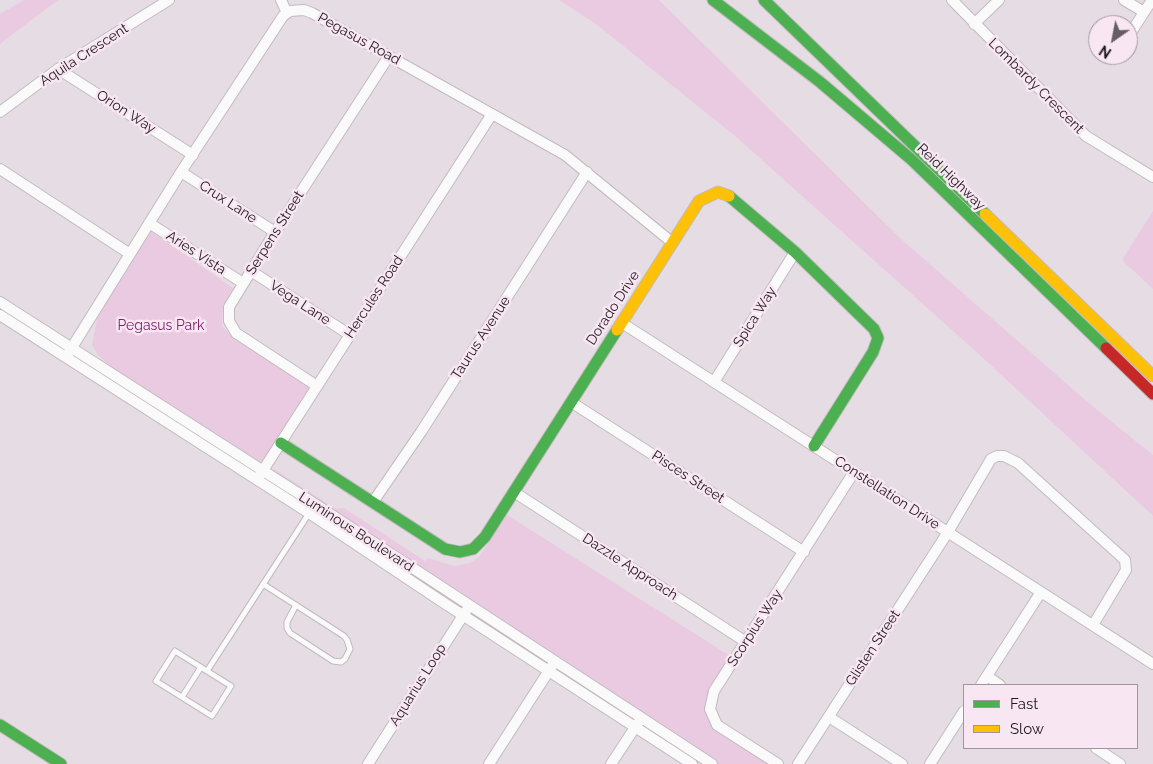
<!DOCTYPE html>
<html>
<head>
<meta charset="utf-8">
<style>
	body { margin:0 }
	#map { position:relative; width:1153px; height:764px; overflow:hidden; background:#e6dde4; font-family:Raleway,sans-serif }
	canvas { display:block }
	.legend { position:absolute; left:963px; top:684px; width:175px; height:65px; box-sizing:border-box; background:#f8e6f2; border:1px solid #a2949d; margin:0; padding:6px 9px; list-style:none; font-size:15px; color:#20191e }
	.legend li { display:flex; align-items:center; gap:10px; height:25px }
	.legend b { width:25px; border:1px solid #a2949d }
	.north { position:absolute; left:1088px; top:15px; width:50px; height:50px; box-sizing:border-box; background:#f8e6f2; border:1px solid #a2949d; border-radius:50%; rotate:213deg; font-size:14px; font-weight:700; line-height:20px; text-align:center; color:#20191e }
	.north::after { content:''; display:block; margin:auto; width:18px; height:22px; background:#655e63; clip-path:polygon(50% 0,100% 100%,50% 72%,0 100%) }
</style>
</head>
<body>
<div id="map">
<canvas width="1153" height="764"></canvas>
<ul class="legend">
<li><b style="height:6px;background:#4caf50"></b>Fast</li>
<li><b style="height:6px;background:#ffc107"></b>Slow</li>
</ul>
<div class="north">N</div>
</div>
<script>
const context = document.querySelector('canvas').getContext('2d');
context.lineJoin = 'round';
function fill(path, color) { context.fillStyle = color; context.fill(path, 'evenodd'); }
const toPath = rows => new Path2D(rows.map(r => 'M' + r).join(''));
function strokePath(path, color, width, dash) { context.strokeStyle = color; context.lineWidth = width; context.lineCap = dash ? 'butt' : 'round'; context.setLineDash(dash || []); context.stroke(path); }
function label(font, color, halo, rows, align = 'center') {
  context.font = font + ' Raleway,sans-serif'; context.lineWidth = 5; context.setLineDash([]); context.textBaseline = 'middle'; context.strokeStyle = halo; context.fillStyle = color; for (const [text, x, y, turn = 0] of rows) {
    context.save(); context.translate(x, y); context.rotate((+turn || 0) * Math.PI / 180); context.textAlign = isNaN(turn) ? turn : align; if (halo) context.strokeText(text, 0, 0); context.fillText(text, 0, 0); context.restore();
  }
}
fill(toPath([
	[24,0,58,0,0,44,0,14],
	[559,0,659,0,900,238,1091,405,1153,455,1153,516,982,357,735,136,596,24],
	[1153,211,1153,289,1122,260],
	[149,230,233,288,223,305,222,326,232,337,309,387,262,463,113,369,98,355,92,345,97,319,107,297],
	[274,469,336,509,344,508,425,561,428,558,454,566,470,563,479,557,507,515,735,659,710,709,717,725,778,764,713,764,269,475]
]), '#e9cae1');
const lane = toPath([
	[263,584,344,636,347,640,350,649,345,659,341,662,333,661,290,633,287,628,287,622,296,605],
	[207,671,175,651,156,681,212,716,231,686,207,671,315,504],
	[182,697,201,667]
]);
const street = toPath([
	[281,0,287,13],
	[952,0,1086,136,1153,177],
	[1124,0,1144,12],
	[974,24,999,0],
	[1128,37,1152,0],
	[58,69,193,155],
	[0,112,58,69,169,0],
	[0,169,130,254],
	[181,172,275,232],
	[149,223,243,283],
	[251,271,350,335],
	[0,302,315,504,712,764],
	[0,315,309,513,444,603,692,764],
	[622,323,1153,664],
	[66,357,181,172,283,16,290,11,304,10,312,13,565,155,668,239],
	[714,382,795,252],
	[317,386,236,333,229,321,229,307,275,232,389,56],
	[571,402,804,552],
	[260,475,492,114],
	[514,492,746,642],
	[373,502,421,432,587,172],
	[987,676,1000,685],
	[981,685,1041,592],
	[829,717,902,764],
	[1096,748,1120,764],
	[368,764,466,611],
	[489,764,552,666],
	[611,764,638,723],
	[778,764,717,725,710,709,714,691,854,472],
	[798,764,948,532,991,459,997,456,1004,456,1018,463,1125,560,1126,570,1093,625],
	[930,764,964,711]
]);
const fast = toPath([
	[713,0,820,82,912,160,1106,348],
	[764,0,985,214],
	[729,196,795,252,874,329,878,338,873,352,814,446],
	[281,443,445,549,460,552,473,549,485,537,617,330],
	[0,725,61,764]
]);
const slow = toPath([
	[985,214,1153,376],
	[617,330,699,201,718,192,729,196]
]);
const jam = toPath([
	[1106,348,1153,394]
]);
strokePath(lane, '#c1babf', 7);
strokePath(street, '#c1babf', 12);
strokePath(fast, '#c1babf', 13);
strokePath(slow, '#c1babf', 13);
strokePath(jam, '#c1babf', 13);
strokePath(lane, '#fbfafb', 5);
strokePath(street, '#fbfafb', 10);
strokePath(fast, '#4caf50', 11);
strokePath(slow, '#ffc107', 11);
strokePath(jam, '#c62828', 11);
label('14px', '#20191e', '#f8e6f2', [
	["Pegasus Road",359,39,29],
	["Aquila Crescent",84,55,-33],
	["Lombardy Crescent",1036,86,45],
	["Orion Way",126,112,33],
	["Reid Highway",951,177,44],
	["Crux Lane",228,202,33],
	["Serpens Street",275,233,-58],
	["Aries Vista",196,253,33],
	["Hercules Road",374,297,-57],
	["Vega Lane",300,303,33],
	["Dorado Drive",613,308,-57],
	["Spica Way",755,317,-58],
	["Taurus Avenue",481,338,-57],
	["Pisces Street",688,477,33],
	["Constellation Drive",887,493,33],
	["Luminous Boulevard",356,532,33],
	["Dazzle Approach",630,567,33],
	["Scorpius Way",755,628,-57],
	["Glisten Street",873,648,-57],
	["Aquarius Loop",418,685,-58]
]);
label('14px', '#7c226b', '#f8e6f2', [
	["Pegasus Park",161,326]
]);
</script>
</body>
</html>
